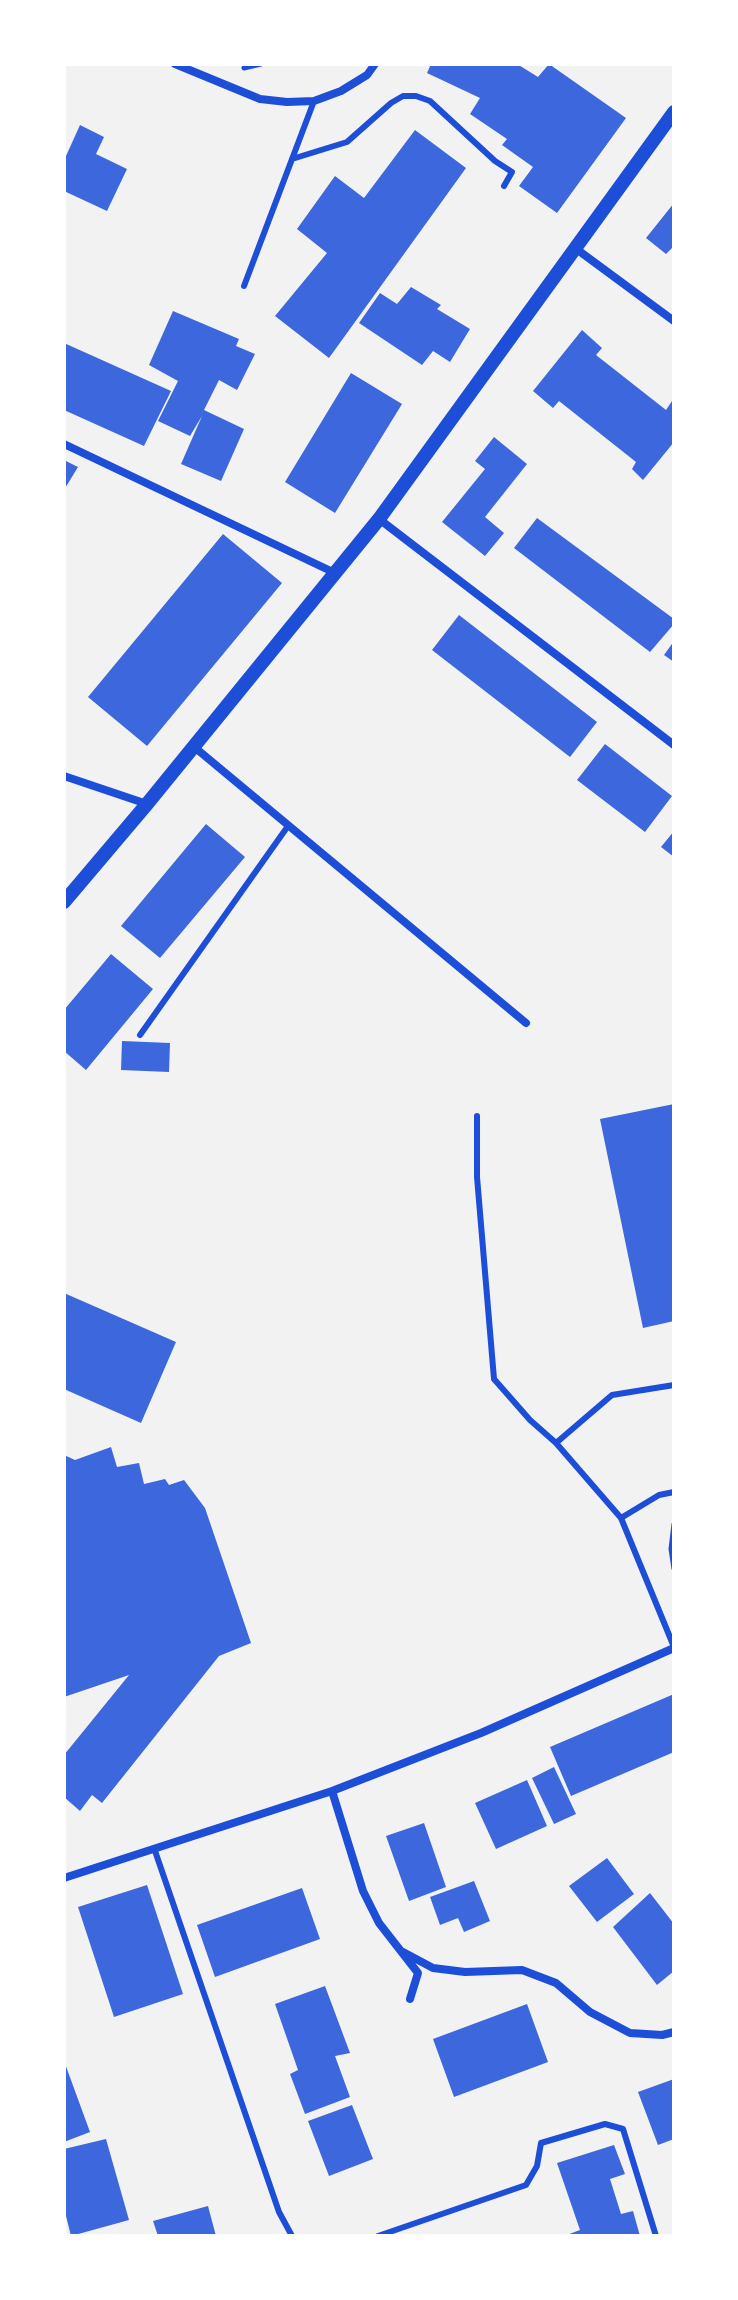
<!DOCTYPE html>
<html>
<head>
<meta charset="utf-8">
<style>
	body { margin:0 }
	#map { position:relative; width:738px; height:2300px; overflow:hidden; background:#f2f2f2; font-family:"Archivo Narrow",sans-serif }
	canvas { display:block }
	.frame { position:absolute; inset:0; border:66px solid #fff; pointer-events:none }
</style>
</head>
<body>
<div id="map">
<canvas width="738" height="2300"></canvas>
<div class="frame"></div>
</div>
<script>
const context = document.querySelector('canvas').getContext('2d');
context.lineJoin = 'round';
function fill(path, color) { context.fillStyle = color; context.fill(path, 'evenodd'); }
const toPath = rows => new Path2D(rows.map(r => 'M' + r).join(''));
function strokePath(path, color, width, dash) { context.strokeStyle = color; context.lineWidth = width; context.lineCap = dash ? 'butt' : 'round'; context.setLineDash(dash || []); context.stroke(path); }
fill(toPath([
	[431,64,517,64,538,77,549,64,626,118,557,213,519,186,533,167,502,145,507,139,470,114,480,98,427,73],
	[80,125,104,137,96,154,127,169,107,211,64,191,64,155,66,156],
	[415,130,466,168,329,358,275,316,327,253,297,229,335,176,364,198],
	[674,203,674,250,672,248,666,254,646,238],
	[411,287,441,305,437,309,470,329,450,362,433,351,422,365,359,323,380,293,397,304],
	[173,311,239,339,236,346,255,354,237,390,219,380,204,410,244,429,221,481,181,464,202,416,190,436,158,421,178,381,149,365],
	[582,330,602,348,596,355,666,410,674,398,674,442,643,480,632,469,636,462,559,401,553,408,533,391],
	[64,343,171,391,144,446,64,410],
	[351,373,402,404,335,513,285,482],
	[494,437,527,464,485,517,504,533,485,556,442,522,485,469,475,461],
	[64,460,78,467,64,490],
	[537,518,674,619,674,624,650,652,514,548],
	[223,534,282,583,147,746,88,697],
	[459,615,597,722,570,757,432,650],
	[674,641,674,662,664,655],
	[605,744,672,796,645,832,577,780],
	[206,824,245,857,160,958,121,926],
	[674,831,674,857,661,847],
	[111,954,153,989,86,1070,64,1051,64,1010],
	[122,1041,170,1043,169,1072,121,1070],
	[674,1104,674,1321,643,1328,600,1119],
	[64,1293,176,1342,141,1423,64,1389],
	[111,1447,117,1467,139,1463,144,1484,165,1479,169,1485,184,1480,205,1508,251,1643,219,1656,102,1803,92,1795,80,1811,64,1797,64,1755,129,1675,64,1697,64,1455,75,1460],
	[674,1694,674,1752,571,1796,550,1747],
	[554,1767,576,1814,554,1824,532,1778],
	[527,1780,547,1826,496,1849,475,1803],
	[424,1823,446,1887,409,1901,386,1836],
	[607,1858,634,1894,597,1922,569,1886],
	[474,1881,490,1921,464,1932,458,1918,440,1925,430,1897],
	[147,1885,183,1994,114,2017,78,1907],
	[302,1888,320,1939,215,1977,197,1925],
	[650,1893,674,1924,674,1971,657,1985,613,1927],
	[325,1986,350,2053,335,2056,350,2097,305,2114,290,2074,298,2070,275,2004],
	[527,2004,548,2062,454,2097,433,2039],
	[64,2061,90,2132,64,2142],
	[674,2079,674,2139,658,2145,638,2092],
	[352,2105,373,2159,329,2176,308,2121],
	[106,2139,129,2220,71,2236,64,2208,64,2149],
	[614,2145,625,2174,610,2179,621,2214,633,2211,640,2236,564,2236,580,2230,557,2163],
	[208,2206,216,2236,158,2236,153,2221]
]), '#3d67dc');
strokePath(toPath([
	[244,68,261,64],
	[674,1524,671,1549,674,1569]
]), '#1d4ed8', 5);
strokePath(toPath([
	[292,159,347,142,391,103,403,96,416,96,430,101,495,161,512,172,504,186],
	[244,286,314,101],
	[140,1035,288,826],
	[477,1116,477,1177,494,1379,530,1420,556,1443,621,1518,674,1647],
	[556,1443,612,1395,674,1385],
	[621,1518,659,1495,674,1492],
	[154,1848,279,2212,292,2236],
	[378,2236,526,2185,537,2166,541,2143,605,2124,623,2129,656,2236]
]), '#1d4ed8', 6);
strokePath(toPath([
	[175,64,260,99,287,102,314,101,341,91,367,75,375,64],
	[575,248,674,321],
	[64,444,335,573],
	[379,519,674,745],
	[193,746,526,1023],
	[64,776,147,804],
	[332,1791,363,1891,379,1923,418,1973,410,1999],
	[64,1878,332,1791,481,1733,674,1648],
	[403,1952,433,1968,465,1972,522,1970,556,1983,590,2012,630,2033,662,2035,674,2032]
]), '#1d4ed8', 8);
strokePath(toPath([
	[64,902,147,804,379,519,674,112]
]), '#1d4ed8', 14);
</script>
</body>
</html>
